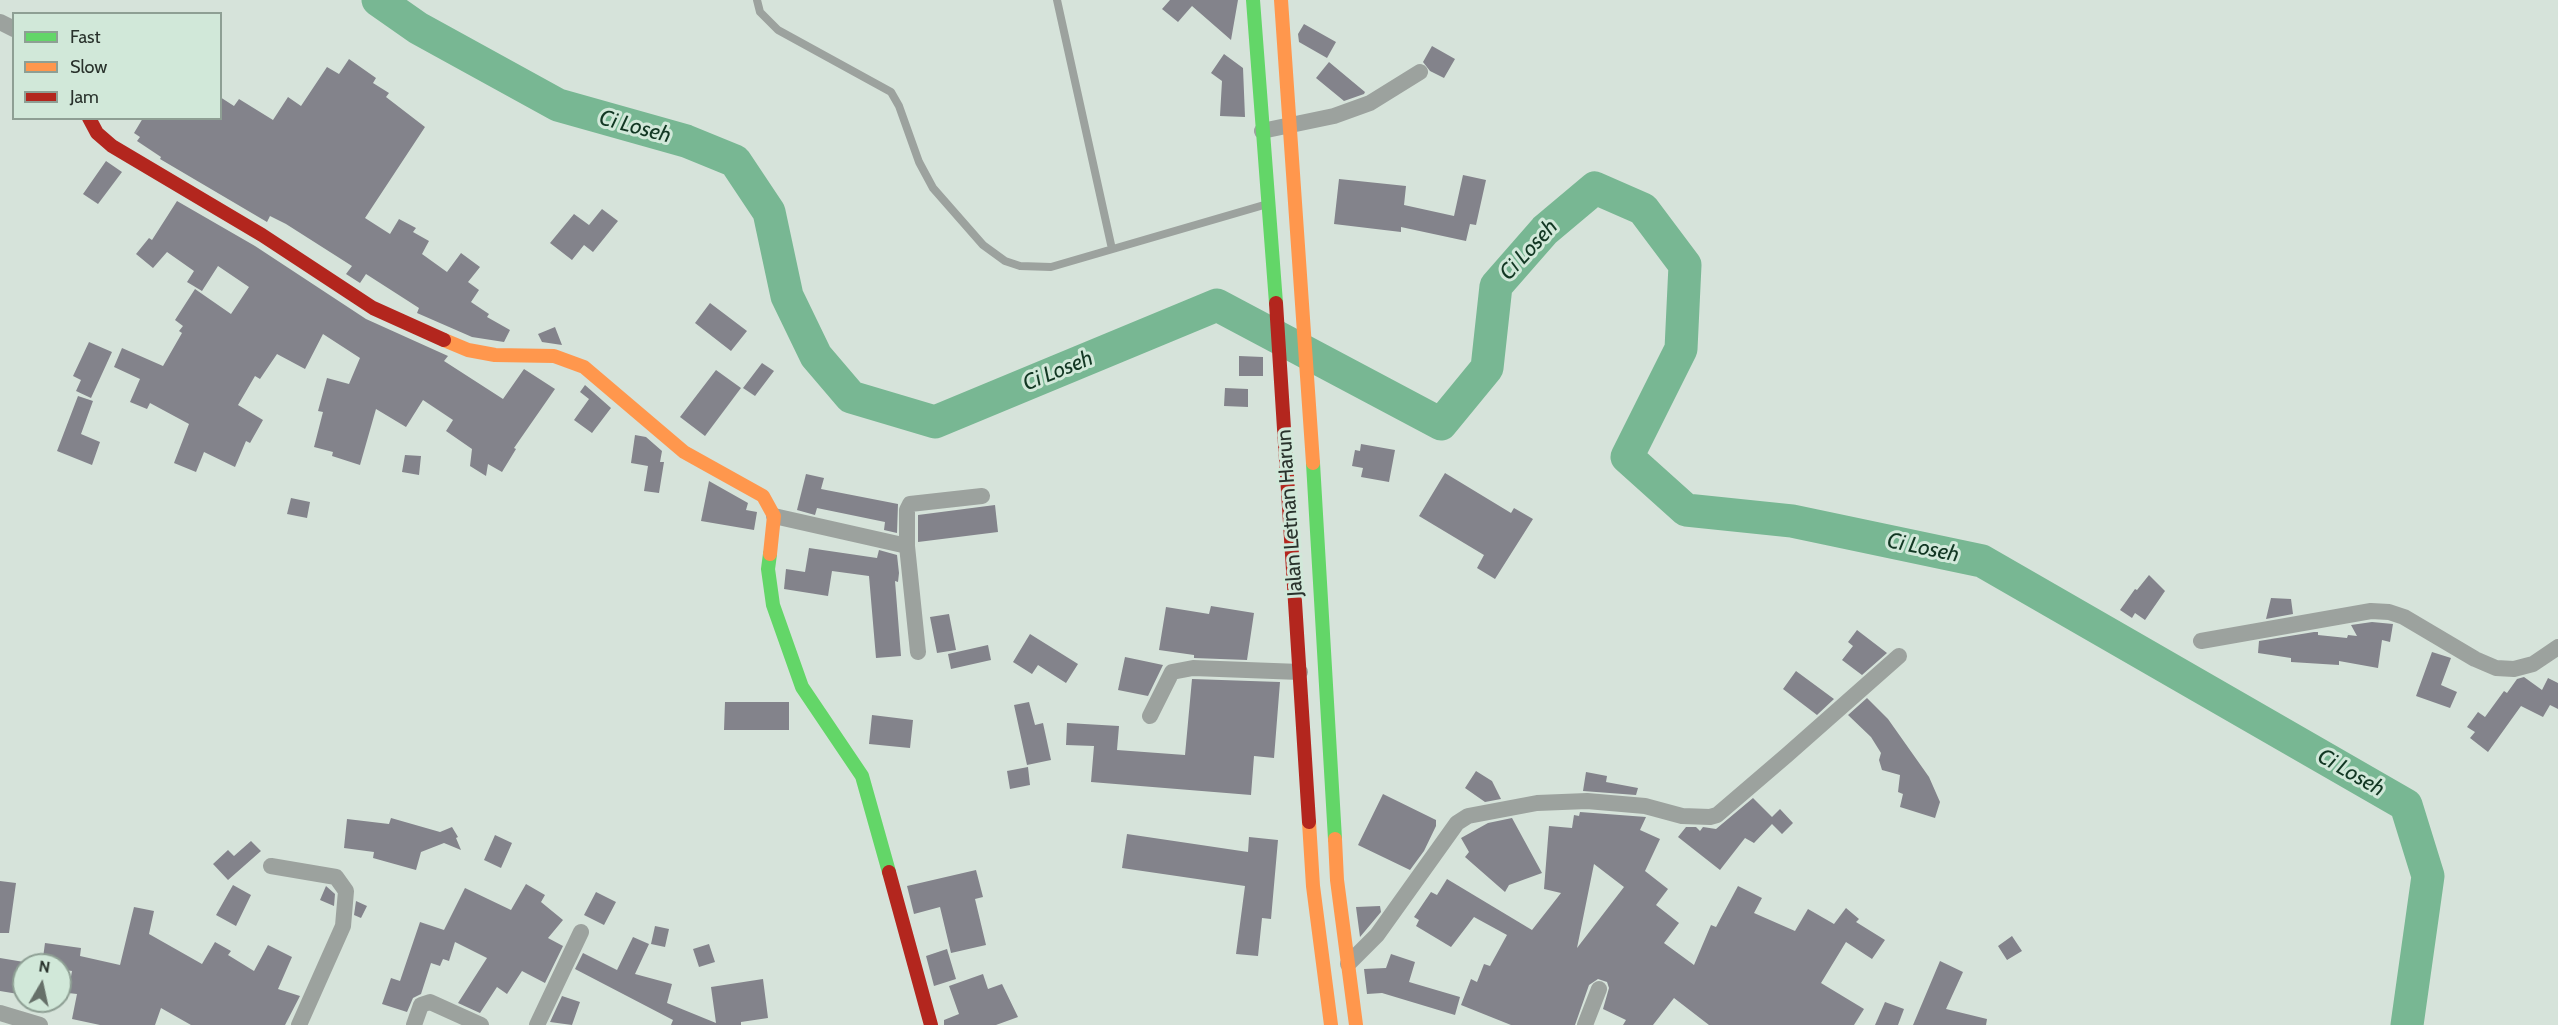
<!DOCTYPE html>
<html>
<head>
<meta charset="utf-8">
<style>
	body { margin:0 }
	#map { position:relative; width:2558px; height:1025px; overflow:hidden; background:#d6e3da; font-family:Cabin,sans-serif }
	canvas { display:block }
	.legend { position:absolute; left:12px; top:12px; width:210px; height:108px; box-sizing:border-box; background:#d1e8d9; border:2px solid #8e9f94; margin:0; padding:8px 10px; list-style:none; font-size:18px; color:#29322c }
	.legend li { display:flex; align-items:center; gap:12px; height:30px }
	.legend b { width:30px; border:2px solid #8e9f94 }
	.north { position:absolute; left:12px; top:953px; width:60px; height:60px; box-sizing:border-box; background:#d1e8d9; border:2px solid #8e9f94; border-radius:50%; rotate:9deg; font-size:16px; font-weight:700; line-height:24px; text-align:center; color:#29322c }
	.north::after { content:''; display:block; margin:auto; width:21px; height:27px; background:#667069; clip-path:polygon(50% 0,100% 100%,50% 72%,0 100%) }
</style>
</head>
<body>
<div id="map">
<canvas width="2558" height="1025"></canvas>
<ul class="legend">
<li><b style="height:8px;background:#63d668"></b>Fast</li>
<li><b style="height:8px;background:#ff974d"></b>Slow</li>
<li><b style="height:8px;background:#b3261e"></b>Jam</li>
</ul>
<div class="north">N</div>
</div>
<script>
const context = document.querySelector('canvas').getContext('2d');
context.lineJoin = 'round';
const toPath = rows => new Path2D(rows.map(r => 'M' + r).join(''));
function strokePath(path, color, width, dash) { context.strokeStyle = color; context.lineWidth = width; context.lineCap = dash ? 'butt' : 'round'; context.setLineDash(dash || []); context.stroke(path); }
function fill(path, color) { context.fillStyle = color; context.fill(path, 'evenodd'); }
function label(font, color, halo, rows, align = 'center') {
  context.font = font + ' Cabin,sans-serif'; context.lineWidth = 6; context.setLineDash([]); context.textBaseline = 'middle'; context.strokeStyle = halo; context.fillStyle = color; for (const [text, x, y, turn = 0] of rows) {
    context.save(); context.translate(x, y); context.rotate((+turn || 0) * Math.PI / 180); context.textAlign = isNaN(turn) ? turn : align; if (halo) context.strokeText(text, 0, 0); context.fillText(text, 0, 0); context.restore();
  }
}
strokePath(toPath([
	[378,0,418,28,558,105,686,141,735,161,769,212,787,296,816,356,851,397,935,422,1217,305,1441,424,1487,368,1496,286,1545,230,1595,188,1643,209,1685,265,1681,349,1627,457,1686,510,1792,521,1982,561,2406,805,2428,876,2407,1025]
]), '#78b793', 33);
fill(toPath([
	[1170,0,1238,0,1231,40,1192,6,1178,22,1162,9],
	[1304,24,1336,42,1327,58,1299,42,1298,34],
	[1432,46,1455,59,1444,78,1430,71,1423,62],
	[1224,54,1243,68,1245,117,1220,116,1222,81,1211,73],
	[349,59,376,78,373,83,389,93,386,97,425,127,365,218,390,234,399,219,416,228,413,232,429,241,422,254,447,272,461,253,480,267,468,282,479,290,471,302,489,314,487,317,510,330,504,342,472,337,417,313,419,308,366,274,360,283,346,274,352,266,286,224,270,216,267,222,160,159,161,157,137,141,140,137,134,133,143,118,220,118,220,97,234,106,239,99,273,120,288,97,301,106,327,67,339,74],
	[1329,62,1365,92,1364,94,1344,101,1316,78],
	[106,161,122,172,98,204,83,194],
	[1463,175,1486,180,1476,225,1470,224,1466,241,1401,227,1401,232,1334,224,1339,179,1406,186,1404,205,1454,216],
	[177,201,255,246,366,319,448,356,444,361,503,399,524,369,555,389,514,448,516,449,502,472,488,464,486,476,470,466,472,449,446,431,453,420,423,400,406,427,376,409,360,465,332,456,333,452,314,447,323,412,318,411,327,378,349,384,360,358,323,334,305,369,277,354,260,379,255,376,238,405,263,420,250,443,246,441,235,467,204,452,196,472,174,463,189,424,150,403,147,409,130,402,140,379,114,367,122,348,163,366,182,333,179,331,183,326,175,320,195,289,231,314,249,287,218,266,202,291,187,282,194,271,167,252,153,268,136,254,149,238,152,240],
	[602,209,618,221,593,252,584,245,572,260,550,243,574,214,589,225],
	[710,303,747,331,731,351,695,323],
	[555,327,562,345,542,342,538,334],
	[89,342,112,352,91,398,76,391,81,380,73,376],
	[1239,356,1263,357,1263,376,1239,376],
	[762,363,774,371,755,396,743,388],
	[716,370,741,388,705,436,680,417],
	[585,385,611,408,592,433,574,420,589,399,580,392],
	[1225,388,1248,389,1248,407,1224,406],
	[78,396,93,401,81,434,100,442,92,465,57,451],
	[635,435,646,437,662,451,660,462,664,462,659,493,644,491,648,466,631,463],
	[1361,444,1395,450,1389,482,1361,477,1363,468,1352,466,1355,450,1360,451],
	[405,455,421,456,419,475,402,472],
	[1445,473,1511,513,1514,508,1533,519,1495,579,1477,568,1484,555,1419,516],
	[806,474,824,478,821,489,898,504,897,533,884,530,885,522,817,508,815,515,797,510],
	[709,481,748,503,746,510,757,512,754,530,701,521],
	[291,498,310,502,307,518,287,514],
	[995,505,998,532,918,542,918,515],
	[809,548,877,558,879,550,897,555,899,573,898,582,895,581,901,656,876,658,869,576,832,571,828,596,784,589,786,569,805,572],
	[2149,575,2165,591,2145,620,2135,613,2132,618,2120,610,2135,589,2137,590],
	[2271,598,2291,599,2293,614,2266,619],
	[1211,606,1254,613,1247,660,1194,658,1194,655,1159,650,1166,607,1209,614],
	[949,614,956,650,937,653,930,617],
	[2372,622,2393,624,2390,642,2382,640,2378,668,2339,661,2339,665,2291,662,2291,658,2258,653,2259,641,2314,632,2318,632,2318,635,2347,638,2348,635,2357,636,2351,625],
	[1857,630,1887,653,1862,675,1842,660,1853,646,1848,642],
	[1030,634,1078,664,1066,683,1038,665,1032,674,1013,662],
	[988,645,991,660,951,669,948,654],
	[2432,652,2451,658,2441,685,2457,692,2450,708,2416,696],
	[1125,657,1163,665,1148,696,1118,690],
	[1796,671,1834,699,1817,715,1783,689],
	[2524,677,2542,690,2548,678,2558,683,2558,709,2550,705,2543,717,2521,706,2488,752,2470,738,2475,732,2467,727,2478,712,2485,717,2504,691,2507,693,2517,679],
	[1192,679,1280,682,1274,758,1254,756,1251,795,1091,782,1094,746,1066,745,1067,723,1119,726,1117,750,1185,755],
	[1867,698,1888,719,1929,777,1940,802,1935,818,1900,807,1903,794,1898,792,1900,775,1882,770,1879,760,1881,753,1871,737,1848,715],
	[725,702,789,702,789,730,724,730],
	[1029,702,1035,725,1043,723,1051,760,1027,765,1014,705],
	[872,715,913,720,910,748,869,744],
	[1028,767,1030,785,1010,789,1007,771],
	[1476,771,1492,781,1501,799,1485,802,1465,788],
	[1586,772,1607,776,1606,782,1638,788,1636,795,1583,791],
	[1383,794,1436,820,1436,826,1424,851,1410,870,1358,845],
	[1753,798,1772,817,1780,809,1793,823,1782,834,1772,824,1754,843,1745,838,1720,870,1678,837,1686,827,1696,827,1700,831,1703,827,1716,829],
	[1580,812,1646,817,1640,830,1660,839,1645,871,1668,889,1656,905,1679,923,1664,943,1694,965,1711,925,1716,927,1738,886,1762,898,1754,913,1795,931,1808,909,1834,924,1846,908,1859,919,1856,922,1885,940,1872,959,1846,942,1821,983,1864,1009,1854,1025,1709,1025,1674,998,1653,1025,1623,1025,1626,1020,1603,1009,1609,988,1607,982,1598,979,1589,985,1575,1025,1511,1025,1461,1005,1471,979,1477,982,1484,964,1490,966,1507,935,1474,917,1451,947,1416,926,1419,920,1414,917,1431,892,1437,895,1447,879,1532,930,1561,893,1544,889,1549,826,1572,828,1574,815,1579,816],
	[1594,864,1624,887,1577,948],
	[391,818,440,832,452,827,458,837,456,838,461,850,444,843,421,852,416,870,373,858,374,852,344,848,347,819,389,824],
	[1512,818,1542,873,1509,885,1505,892,1465,857,1469,852,1461,838,1488,823],
	[1127,834,1248,852,1249,837,1278,840,1271,919,1262,918,1258,956,1236,954,1245,886,1122,868],
	[495,835,512,843,501,868,484,860],
	[251,841,261,851,228,880,213,864,228,850,234,856],
	[976,870,983,897,975,899,986,945,951,953,940,907,914,914,907,886],
	[0,881,16,883,9,933,0,933],
	[526,884,545,895,541,902,563,920,548,938,563,946,545,983,522,971,507,994,497,987,480,1013,458,1003,487,958,455,942,449,961,443,959,440,966,431,963,421,994,413,998,407,1012,382,1004,391,978,400,981,420,922,444,930,465,888,511,910],
	[233,885,251,895,236,926,216,915],
	[326,886,335,894,334,906,320,900],
	[596,892,616,902,604,925,584,915],
	[356,901,367,906,361,918,354,915],
	[1380,906,1381,912,1360,937,1356,907],
	[134,907,154,911,149,934,202,964,215,942,231,951,228,955,254,971,268,945,292,957,278,989,300,996,285,1025,191,1025,161,1008,155,1025,100,1025,72,1019,77,994,68,993,72,971,60,969,60,965,42,965,45,943,81,948,80,956,120,965],
	[655,926,669,929,665,947,651,944],
	[2012,936,2022,951,2007,960,1998,946],
	[633,937,649,944,635,974,672,984,667,1003,716,1023,711,987,763,979,768,1018,741,1022,741,1025,671,1025,673,1020,575,969,583,953,617,970],
	[709,944,715,962,699,967,693,949],
	[947,949,956,979,934,986,926,956],
	[1391,954,1415,962,1409,982,1460,997,1455,1015,1382,993,1367,994,1364,969,1386,968],
	[0,958,24,962,24,995,0,991],
	[1940,961,1963,972,1946,1009,1987,1019,1986,1025,1913,1025],
	[983,974,988,989,1002,984,1018,1017,996,1025,944,1025,944,1020,959,1014,949,986],
	[562,996,580,1002,572,1025,550,1022],
	[1885,1002,1904,1009,1898,1025,1875,1025]
]), '#83838b');
strokePath(toPath([
	[757,0,760,12,778,30,891,92,899,106,919,162,933,188,983,245,1005,261,1020,266,1051,267,1264,205],
	[1057,0,1112,249]
]), '#9ca29e', 8);
strokePath(toPath([
	[0,22,14,29],
	[1262,131,1334,116,1370,103,1420,72],
	[774,516,907,546,918,652],
	[907,546,907,510,910,504,982,496],
	[2201,641,2371,611,2389,612,2404,617,2475,659,2496,668,2514,669,2533,664,2558,647],
	[1150,716,1172,672,1193,668,1300,672],
	[271,866,336,877,346,891,343,926,299,1025],
	[1348,964,1377,935,1457,823,1468,816,1537,803,1587,801,1645,806,1682,816,1710,817,1717,815,1787,755,1899,656],
	[0,1013,40,1025],
	[414,1025,421,1005,430,1002,481,1025],
	[537,1025,581,932],
	[1585,1025,1599,989]
]), '#9ca29e', 16);
strokePath(toPath([
	[1253,0,1276,303],
	[1313,463,1335,839],
	[770,554,768,569,773,605,802,687,862,776,889,872]
]), '#63d668', 14);
strokePath(toPath([
	[1281,0,1313,463],
	[444,340,468,350,495,355,554,356,584,367,684,452,763,496,774,516,770,554],
	[1309,822,1313,886,1331,1025],
	[1335,839,1337,880,1356,1025]
]), '#ff974d', 14);
strokePath(toPath([
	[89,118,97,133,112,146,262,235,373,308,444,340],
	[1276,303,1309,822],
	[889,872,931,1025]
]), '#b3261e', 14);
label('21px', '#29322c', '#d1e8d9', [
	["Jalan Letnan Harun",1290,513,-94]
]);
label('italic 22px', '#123723', '#d1e8d9', [
	["Ci Loseh",635,127,15],
	["Ci Loseh",1529,250,-47],
	["Ci Loseh",1058,371,-22],
	["Ci Loseh",1923,548,12],
	["Ci Loseh",2351,773,30]
]);
</script>
</body>
</html>
